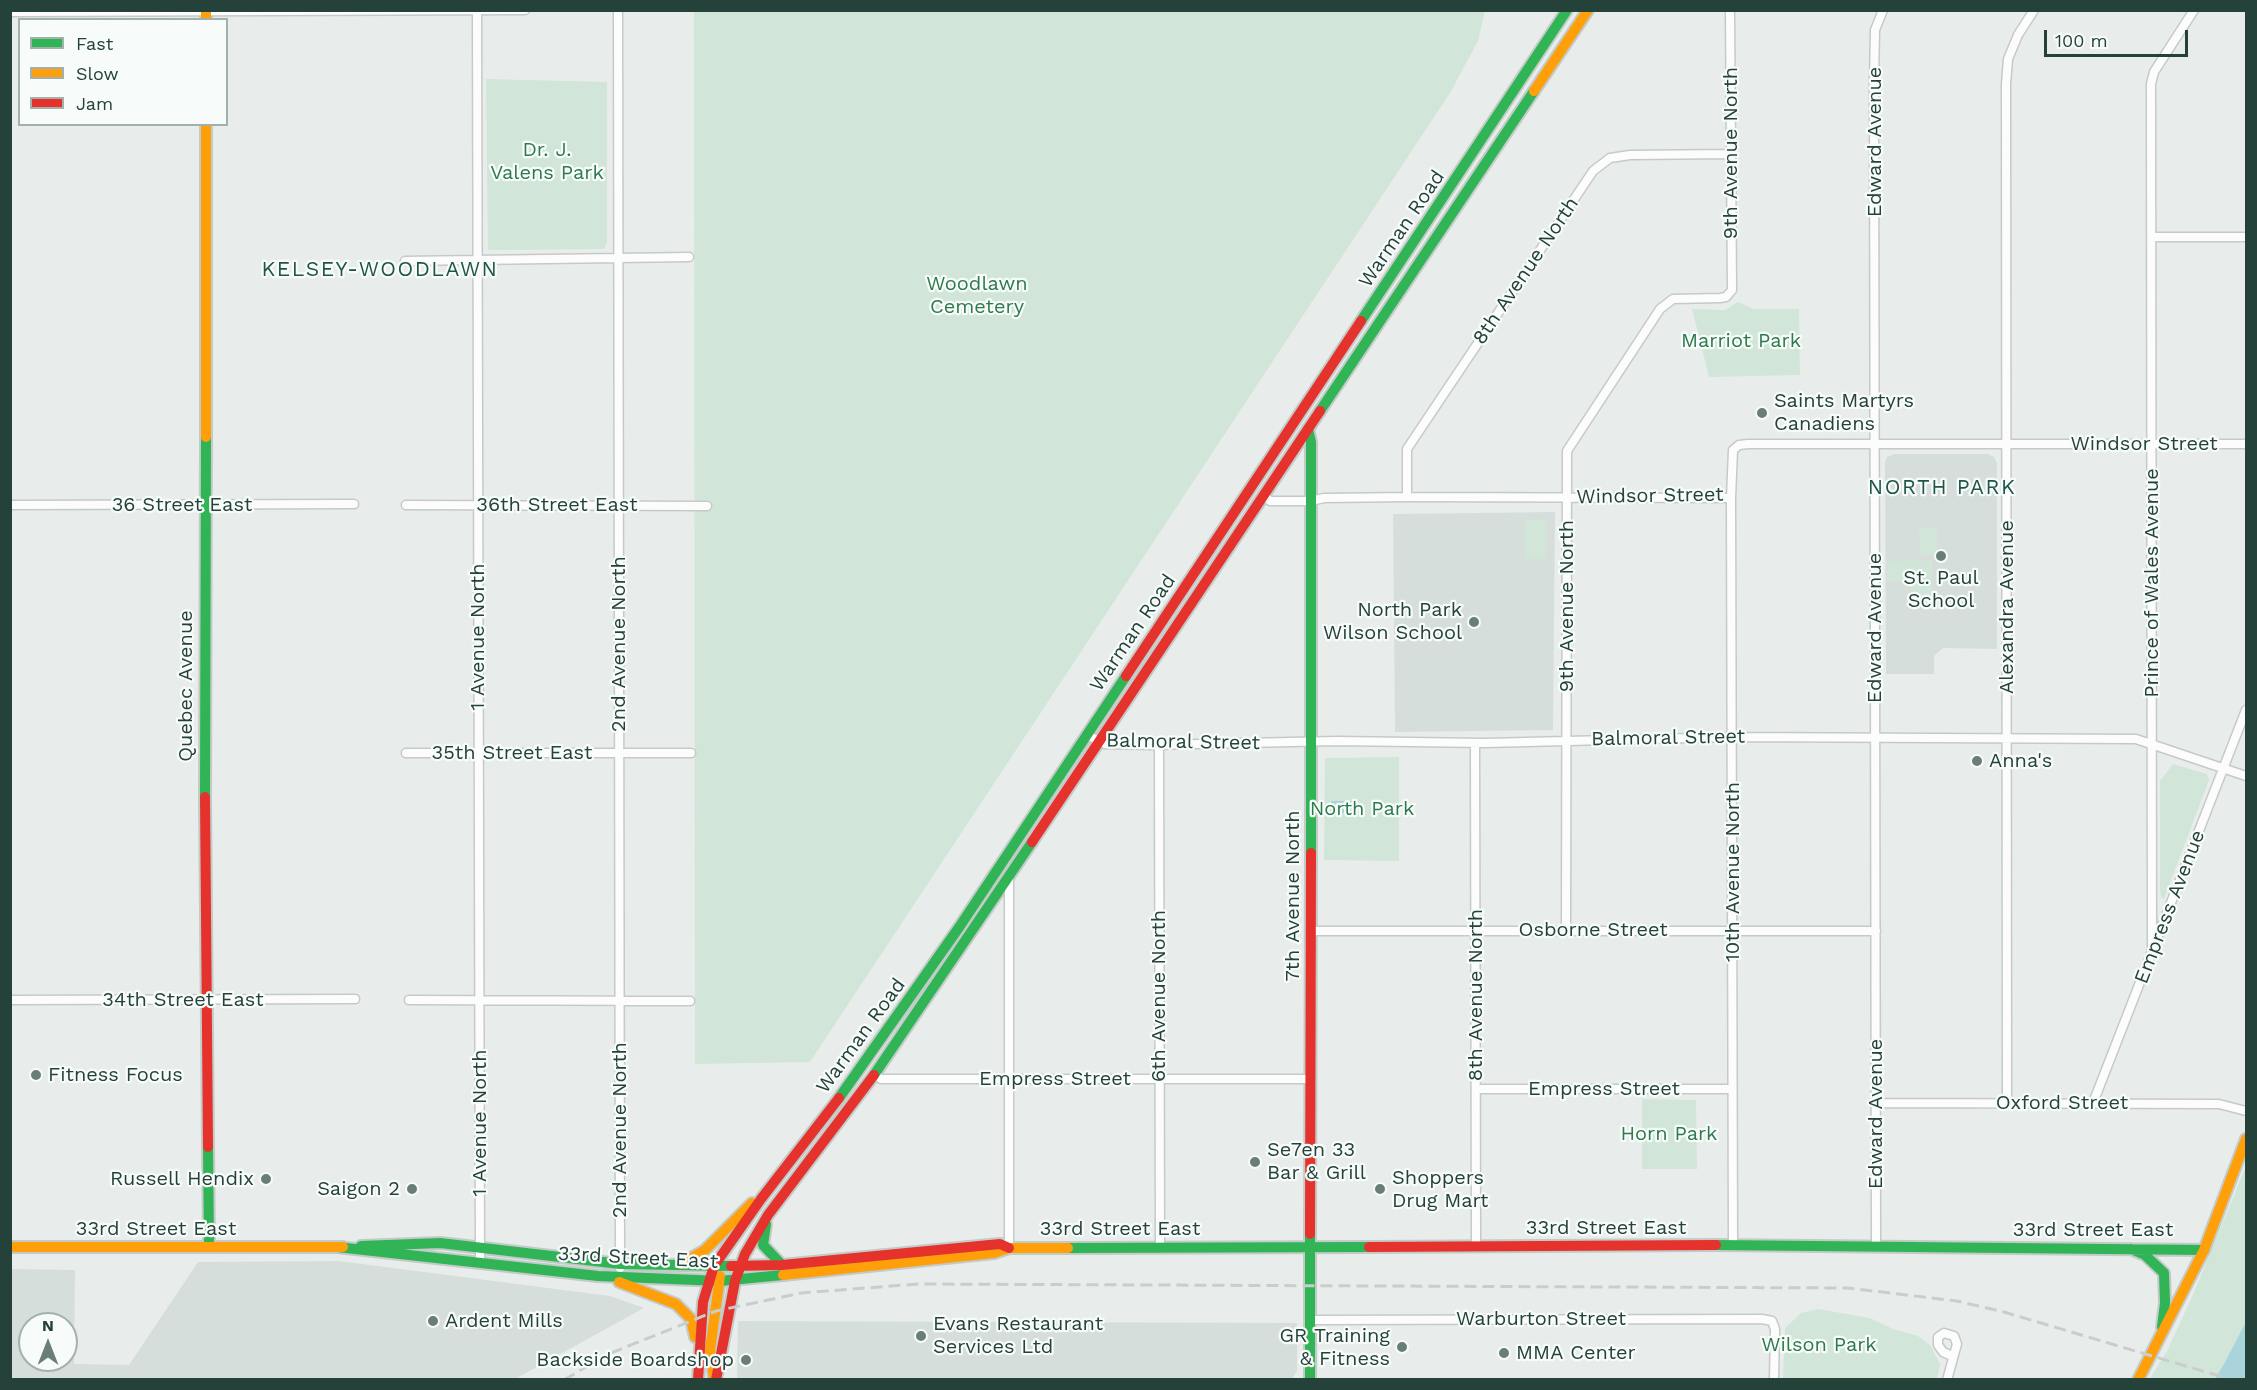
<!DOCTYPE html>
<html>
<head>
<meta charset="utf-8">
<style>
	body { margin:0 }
	#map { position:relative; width:2257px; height:1390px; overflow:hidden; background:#e8edeb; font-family:"Work Sans",sans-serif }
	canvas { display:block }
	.frame { position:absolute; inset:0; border:12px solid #24423a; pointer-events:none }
	.legend { position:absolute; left:18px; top:18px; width:210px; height:108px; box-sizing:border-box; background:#f7fbf9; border:2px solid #a3b1ad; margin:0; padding:8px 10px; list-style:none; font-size:18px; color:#24423a }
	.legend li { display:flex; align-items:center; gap:12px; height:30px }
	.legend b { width:30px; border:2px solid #a3b1ad }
	.north { position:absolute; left:18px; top:1312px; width:60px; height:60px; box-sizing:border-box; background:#f7fbf9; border:2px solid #a3b1ad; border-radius:50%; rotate:0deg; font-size:16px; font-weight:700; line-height:24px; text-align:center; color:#24423a }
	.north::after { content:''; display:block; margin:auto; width:21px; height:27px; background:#697e78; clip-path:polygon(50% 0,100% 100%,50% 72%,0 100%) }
	.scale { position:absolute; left:2044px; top:30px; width:144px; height:27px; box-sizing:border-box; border:3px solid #24423a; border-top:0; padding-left:8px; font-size:18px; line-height:21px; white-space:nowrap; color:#24423a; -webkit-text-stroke:4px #f7fbf9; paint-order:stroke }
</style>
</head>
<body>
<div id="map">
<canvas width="2257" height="1390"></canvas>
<div class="frame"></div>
<ul class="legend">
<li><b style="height:8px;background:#30b455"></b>Fast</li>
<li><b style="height:8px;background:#ff9f0a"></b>Slow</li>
<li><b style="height:8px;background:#e5322d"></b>Jam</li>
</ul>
<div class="north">N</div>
<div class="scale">100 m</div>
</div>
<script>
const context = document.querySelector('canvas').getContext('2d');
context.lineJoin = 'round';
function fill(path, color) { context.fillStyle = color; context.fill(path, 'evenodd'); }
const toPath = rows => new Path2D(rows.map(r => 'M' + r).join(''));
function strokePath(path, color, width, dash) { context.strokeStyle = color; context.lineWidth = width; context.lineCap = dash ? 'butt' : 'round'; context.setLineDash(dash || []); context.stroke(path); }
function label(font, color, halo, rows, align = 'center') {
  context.font = font + ' "Work Sans",sans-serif'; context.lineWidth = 4.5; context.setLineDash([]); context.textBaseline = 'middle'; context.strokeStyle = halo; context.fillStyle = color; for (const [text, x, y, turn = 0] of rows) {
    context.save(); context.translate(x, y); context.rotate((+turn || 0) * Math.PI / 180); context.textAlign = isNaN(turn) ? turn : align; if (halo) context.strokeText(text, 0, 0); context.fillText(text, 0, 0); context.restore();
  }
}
fill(toPath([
	[1894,454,1988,454,1994,457,1997,463,1997,649,1943,648,1934,656,1934,674,1886,674,1885,463,1887,457],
	[1555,512,1553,730,1395,732,1393,514],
	[339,1261,610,1296,644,1308,515,1379,11,1379,11,1269,75,1270,74,1364,129,1365,198,1262],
	[30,1324,66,1324,66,1360,30,1360],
	[738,1321,1297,1323,1297,1371,1292,1379,737,1379]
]), '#d6dedb');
fill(toPath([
	[694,11,1485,11,1478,41,1450,93,810,1062,695,1064],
	[486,79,607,82,607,242,604,249,488,250],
	[1738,302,1753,309,1799,309,1800,375,1709,377,1692,309,1725,310],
	[1525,520,1546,520,1546,559,1525,559],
	[1919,528,1937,528,1937,555,1920,555],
	[1932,560,1932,595,1911,595,1910,582,1887,582,1887,561],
	[1399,757,1399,861,1324,860,1325,758],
	[2173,764,2207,774,2209,780,2164,899,2161,897,2160,888,2160,781],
	[1642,1099,1696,1100,1697,1169,1642,1169],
	[2246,1166,2246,1325,2225,1365,2220,1379,2149,1380,2167,1351,2192,1297],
	[1818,1309,1870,1318,1893,1329,1918,1336,1930,1345,1940,1364,1937,1379,1783,1379,1785,1328,1801,1313]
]), '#d1e6d8');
fill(toPath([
	[1331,801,1356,801,1356,813,1331,813],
	[2246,1322,2246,1379,2215,1379,2224,1364]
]), '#a9d4db');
const street = toPath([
	[477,10,480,1264],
	[618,10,620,1268],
	[10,12,525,10],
	[2152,237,2246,237],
	[405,261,689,257],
	[1264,495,1270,501,1311,501,1324,498,1407,497,1731,498],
	[1407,497,1407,449,1593,171,1610,158,1630,155,1730,154],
	[10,505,354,504],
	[406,505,707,506],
	[1087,735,1105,744,1151,745,1337,741,1485,743,1733,737,2136,739,2246,776],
	[1475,743,1476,1247],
	[1159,745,1160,1247],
	[406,753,691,753],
	[1009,876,1009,1248],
	[1566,929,1567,451,1660,309,1673,299,1720,298,1726,297,1732,290,1730,10],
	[1311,931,1876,931],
	[2152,952,2151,84,2154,72,2194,10],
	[10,1000,355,999],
	[409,1000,690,1001],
	[875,1074,881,1079,1310,1079],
	[1476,1089,1732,1089],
	[2007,1102,2006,84,2008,59,2018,35,2034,10],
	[1876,1103,2219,1104,2246,1111],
	[2093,1103,2246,710],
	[1733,1246,1731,498,1733,450,1739,445,1748,444,2246,444],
	[1876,1247,1874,82,1875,30,1883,10],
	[1310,1320,1762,1319,1772,1321,1775,1329,1774,1380],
	[1947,1380,1957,1344,1954,1336,1944,1333,1938,1337,1938,1345,1943,1352,1952,1356]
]);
const fast = toPath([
	[1361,321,1567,10],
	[1320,411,1534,91],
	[1308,429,1311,442,1311,853],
	[205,797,206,437],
	[874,1075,1032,842],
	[839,1098,960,926,1126,676],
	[208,1147,209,1247],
	[766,1224,763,1245,782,1265],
	[1716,1245,2204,1250],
	[361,1246,440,1243,620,1264,731,1266],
	[337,1247,598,1276,720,1281,783,1275],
	[1068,1248,1369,1247],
	[2131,1249,2145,1255,2164,1273,2165,1303,2162,1327],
	[1310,1380,1310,1234]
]);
const slow = toPath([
	[206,10,206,20],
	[1534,91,1588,10],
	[206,437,206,124],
	[10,1247,343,1247],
	[681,1264,705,1250,752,1203],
	[783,1275,994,1253,1009,1248,1068,1248],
	[619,1282,676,1304,691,1319,695,1337],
	[714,1377,710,1351,720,1276],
	[2138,1380,2204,1250,2246,1139]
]);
const jam = toPath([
	[1126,676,1361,321],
	[205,797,208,1147],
	[1032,842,1320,411],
	[1310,1234,1311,853],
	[1369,1247,1716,1245],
	[731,1266,782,1265,1000,1244,1009,1248],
	[698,1380,703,1302,714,1266,761,1199,839,1098],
	[716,1380,735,1281,745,1254,768,1215,874,1075]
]);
strokePath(street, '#c5cac8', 11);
strokePath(fast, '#c3cbc8', 14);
strokePath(slow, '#c3cbc8', 14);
strokePath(jam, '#c3cbc8', 14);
strokePath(street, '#fcfcfc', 8);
strokePath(fast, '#30b455', 10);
strokePath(slow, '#ff9f0a', 10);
strokePath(jam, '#e5322d', 10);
strokePath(toPath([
	[564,1380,606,1355,716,1311,801,1293,918,1284,1848,1288,1957,1301,2004,1312,2233,1380]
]), '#c9cdcc', 3, [12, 6]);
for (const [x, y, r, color] of [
	[1762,413,6,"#697e78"],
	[1941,556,6,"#697e78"],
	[1474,622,6,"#697e78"],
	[1977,761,6,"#697e78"],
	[36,1075,6,"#697e78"],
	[1255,1162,6,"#697e78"],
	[266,1179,6,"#697e78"],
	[412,1189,6,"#697e78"],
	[1380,1189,6,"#697e78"],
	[433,1321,6,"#697e78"],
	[921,1336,6,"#697e78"],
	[1402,1347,6,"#697e78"],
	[1504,1353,6,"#697e78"],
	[746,1360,6,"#697e78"]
]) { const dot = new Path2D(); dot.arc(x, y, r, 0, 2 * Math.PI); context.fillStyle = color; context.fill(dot); strokePath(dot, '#f7fbf9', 2); }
label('20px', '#24423a', '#f7fbf9', [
	["Edward Avenue",1875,142,-90],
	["9th Avenue North",1731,153,-90],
	["Warman Road",1402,229,-56],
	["8th Avenue North",1526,271,-56],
	["Windsor Street",2144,444],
	["Windsor Street",1650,496,-1],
	["36 Street East",182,505],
	["36th Street East",557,505],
	["Prince of Wales Avenue",2152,583,-90],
	["9th Avenue North",1567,606,-90],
	["Alexandra Avenue",2007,607,-90],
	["Edward Avenue",1875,628,-90],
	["Warman Road",1133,633,-56],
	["1 Avenue North",478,637,-90],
	["2nd Avenue North",619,644,-90],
	["Quebec Avenue",186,686,-90],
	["Balmoral Street",1668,738,-1],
	["Balmoral Street",1183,742,1],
	["35th Street East",512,753],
	["10th Avenue North",1733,872,-90],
	["7th Avenue North",1293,896,-90],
	["Empress Avenue",2170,907,-69],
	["Osborne Street",1593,930],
	["8th Avenue North",1476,995,-90],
	["6th Avenue North",1159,996,-90],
	["34th Street East",183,1000],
	["Warman Road",861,1036,-54],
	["Empress Street",1055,1079],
	["Empress Street",1604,1089],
	["Oxford Street",2062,1103],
	["Edward Avenue",1876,1114,-90],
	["1 Avenue North",480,1123,-90],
	["2nd Avenue North",620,1130,-90],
	["33rd Street East",1606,1228],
	["33rd Street East",156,1229],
	["33rd Street East",1120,1229],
	["33rd Street East",2093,1230],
	["33rd Street East",638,1258,3],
	["Warburton Street",1541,1319]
]);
label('20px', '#2d7a4b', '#f7fbf9', [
	["Dr. J.",547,150],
	["Valens Park",547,173],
	["Woodlawn",977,284],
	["Cemetery",977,307],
	["Marriot Park",1741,341],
	["North Park",1362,809],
	["Horn Park",1669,1134],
	["Wilson Park",1819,1345]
]);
label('20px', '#24423a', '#f7fbf9', [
	["Saints Martyrs",1774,401],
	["Canadiens",1774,424],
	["St. Paul",1941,578,"center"],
	["School",1941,601,"center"],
	["North Park",1462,610,"right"],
	["Wilson School",1462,633,"right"],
	["Anna's",1989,761],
	["Fitness Focus",48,1075],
	["Se7en 33",1267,1150],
	["Bar & Grill",1267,1173],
	["Shoppers",1392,1178],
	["Drug Mart",1392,1201],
	["Russell Hendix",254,1179,"right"],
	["Saigon 2",400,1189,"right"],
	["Ardent Mills",445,1321],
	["Evans Restaurant",933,1324],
	["Services Ltd",933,1347],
	["GR Training",1390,1336,"right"],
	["& Fitness",1390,1359,"right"],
	["MMA Center",1516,1353],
	["Backside Boardshop",734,1360,"right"]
], 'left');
context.letterSpacing = '1.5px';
label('21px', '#1f5548', '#f7fbf9', [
	["KELSEY-WOODLAWN",380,270],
	["NORTH PARK",1942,488]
]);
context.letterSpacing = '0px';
</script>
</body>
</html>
